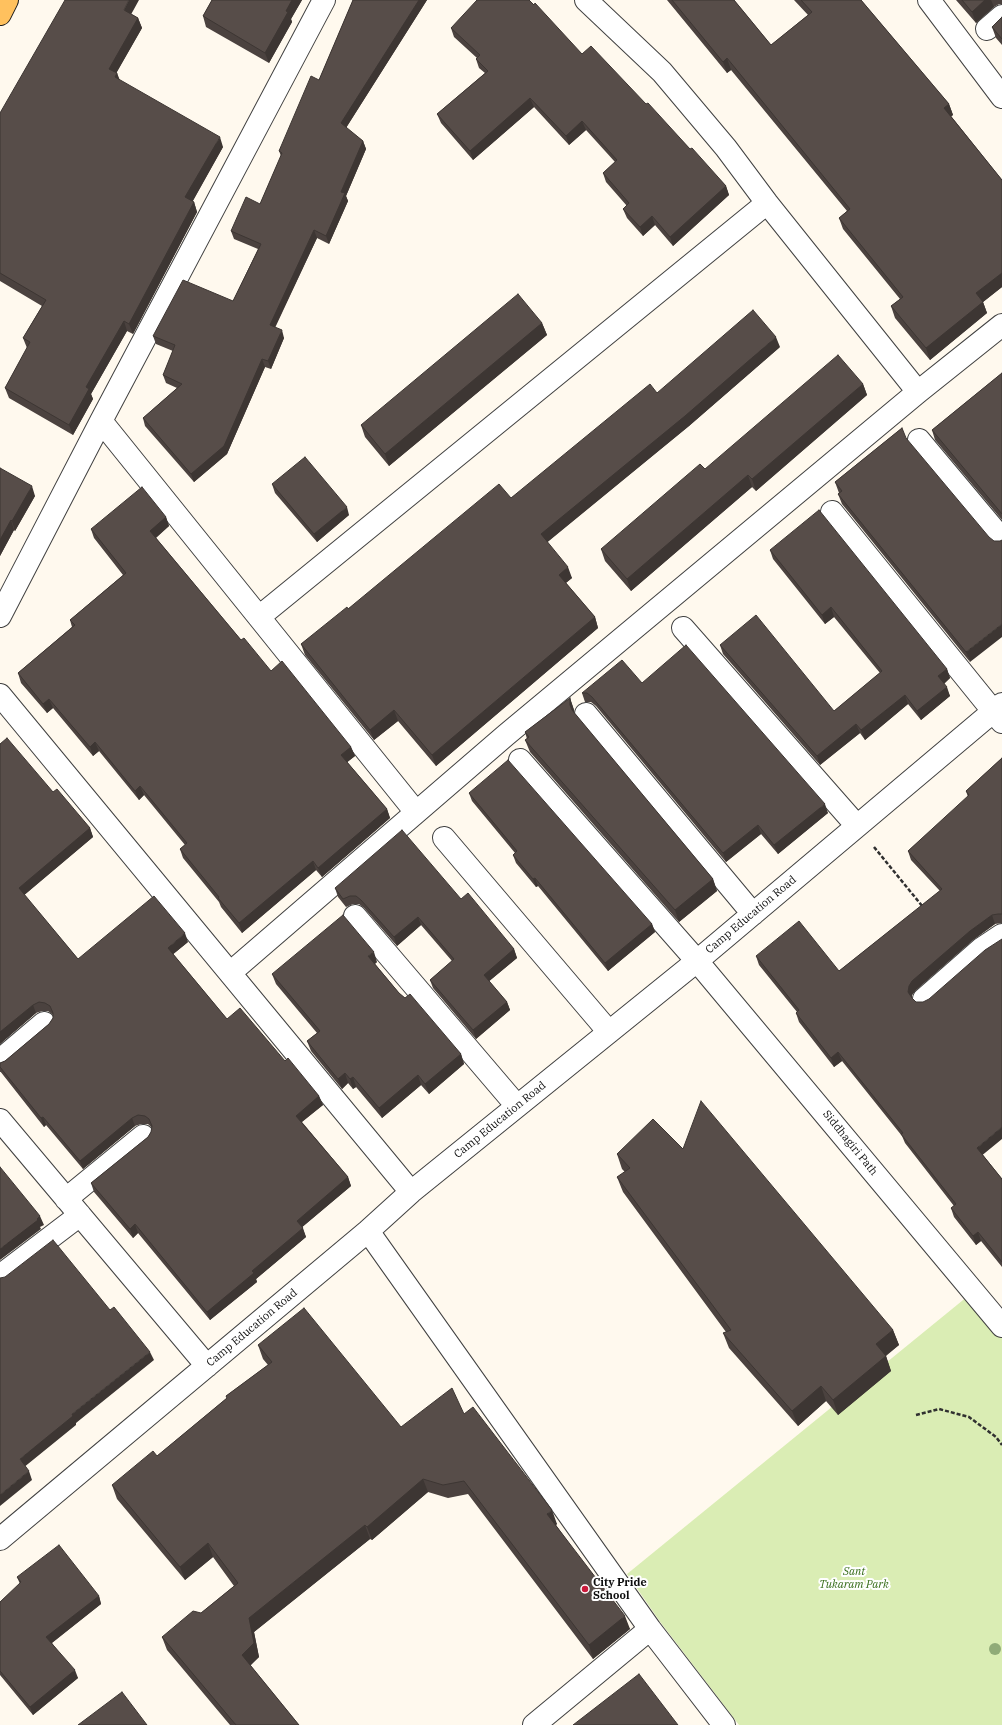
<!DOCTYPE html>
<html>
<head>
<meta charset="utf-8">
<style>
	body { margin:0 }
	canvas { display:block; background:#fff9ee }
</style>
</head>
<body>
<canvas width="1002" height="1725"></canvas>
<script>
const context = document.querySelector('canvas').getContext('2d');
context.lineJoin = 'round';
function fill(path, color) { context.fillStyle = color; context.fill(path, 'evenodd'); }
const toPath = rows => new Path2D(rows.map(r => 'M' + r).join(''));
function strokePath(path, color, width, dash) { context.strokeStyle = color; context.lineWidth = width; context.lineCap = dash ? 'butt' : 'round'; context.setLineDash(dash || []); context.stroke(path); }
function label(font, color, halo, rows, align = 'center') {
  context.font = font + ' "IBM Plex Serif",serif'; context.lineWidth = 4; context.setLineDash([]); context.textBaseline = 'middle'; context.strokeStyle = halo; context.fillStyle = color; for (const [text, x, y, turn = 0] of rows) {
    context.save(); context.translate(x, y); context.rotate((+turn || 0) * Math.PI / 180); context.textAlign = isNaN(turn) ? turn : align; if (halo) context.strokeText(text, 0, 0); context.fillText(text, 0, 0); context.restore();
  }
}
fill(toPath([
	[968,1296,1002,1337,1002,1725,739,1725,661,1623,627,1574]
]), '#daedb4');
const minor = toPath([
	[586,0,662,72,726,148,767,203,918,392],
	[929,0,1002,97],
	[987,29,1002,16],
	[101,421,415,811],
	[919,440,1002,539],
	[832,512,1002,722],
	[0,616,101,421,324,0],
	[259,617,767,203],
	[683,628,857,826],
	[0,695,411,1192],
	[586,714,753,914],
	[520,760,697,961,1002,1326],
	[444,838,609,1032],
	[355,916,517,1106],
	[230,973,506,735,918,392,1002,325],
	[924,999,981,949,1002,935],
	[0,1060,44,1023],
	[0,1120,207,1366],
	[66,1199,143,1136],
	[368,1231,650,1629,724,1725],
	[1,1275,80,1215],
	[0,1539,368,1231,411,1192,697,961,1002,704],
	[534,1725,650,1629]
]);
const major = toPath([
	[0,14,7,0]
]);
strokePath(minor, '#414141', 24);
strokePath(major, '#1f1f1f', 24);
strokePath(toPath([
	[874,847,923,907],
	[916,1415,939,1409,969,1417,996,1437,1002,1445]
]), '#303030', 2.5, [4, 2]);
strokePath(minor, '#fff', 22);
strokePath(major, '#ffc15e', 22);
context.fillStyle = '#90ab78';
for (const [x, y] of [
	[995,1649]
]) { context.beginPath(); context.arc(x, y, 6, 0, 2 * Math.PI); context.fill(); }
fill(toPath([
	[212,0,302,0,291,19,292,22,269,63,206,27,203,16],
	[353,0,427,0,346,128,363,141,366,149,346,196,348,201,329,244,317,238,275,328,284,338,271,369,265,367,227,454,194,482,145,426,143,418,177,388,166,383,163,375,173,351,156,344,153,336,233,301,258,249,234,239,231,231,260,204,281,156,279,151,319,80],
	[667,0,734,0,771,45,808,15,794,0,861,0,949,104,953,115,951,116,1002,180,1002,287,983,302,987,313,930,360,895,318,891,306,900,299,843,229,839,218,847,211,731,70,727,73],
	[956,0,1002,0,1002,4,999,4,994,7,976,23],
	[131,14,138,18,142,28,116,73,117,73,119,80,223,147,192,202,194,202,197,212,133,334,127,331,91,394,93,399,73,435,9,398,5,388,27,348,23,338,42,306,0,281,0,113],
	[1002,17,1002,45,996,38,992,27],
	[451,28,582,54,646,104,726,186,729,195,673,246,655,225,643,236,627,218,623,209,627,206,606,182,603,173,615,162,586,130,569,145,534,107,473,160,441,123,437,114,485,73,479,68,476,59,477,58,454,37],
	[542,323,547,335,389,466,365,437,361,425],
	[780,347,689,426,547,542,572,578,566,583,595,617,598,628,436,766,398,721,374,740,305,655,301,644,348,609,511,498,657,393],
	[1002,373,1002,520,935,440,932,430],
	[863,384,867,395,756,491,752,487,631,591,605,561,601,549],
	[902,428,970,662,842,504,838,494,839,493,835,482],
	[0,468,35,496,15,531,14,530,0,556],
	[272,484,349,515,317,542,275,493],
	[166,517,169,526,156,538,241,640,271,671,351,747,355,756,347,762,387,809,390,818,322,877,316,870,242,933,221,907,219,902,183,858,180,849,185,845,144,795,139,800,99,751,93,756,53,708,47,713,21,683,18,673,72,627,70,620,123,575,94,538,91,529],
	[770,550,947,669,950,678,944,684,950,696,921,720,908,704,865,740,860,733,820,765,723,654,720,645,834,711,880,673,834,617,825,624,773,559],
	[642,683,828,813,778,854,761,834,726,862,596,706,591,702,585,702,582,693],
	[570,698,574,710,574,713,713,879,717,891,679,922,530,752,525,740,527,739,525,732],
	[0,744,53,792,90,828,93,837,24,895,78,959,188,942,173,954,227,1019,285,1061,319,1096,323,1105,302,1122,348,1177,351,1186,302,1227,306,1237,256,1279,257,1282,210,1320,138,1233,133,1238,94,1192,91,1183,148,1137,151,1132,152,1128,148,1124,141,1124,135,1126,83,1169,46,1125,44,1127,0,1071,0,1063,5,1061,49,1024,53,1018,53,1015,48,1011,42,1011,36,1013,0,1044],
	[1002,758,1002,923,995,924,973,940,916,990,912,995,912,999,983,1155,1002,1179,1002,1267,981,1241,976,1245,954,1217,951,1208,954,1206,905,1143,902,1136,842,1061,834,1067,799,1022,796,1013,797,1012,759,965,756,956,839,971,940,891,911,860,908,851,968,797,966,791],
	[469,793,652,924,655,932,608,971,538,886,536,887,516,863,513,855,515,853,472,801],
	[335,888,461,899,514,949,517,958,489,981,507,1002,510,1010,476,1039,433,988,430,980,452,961,421,925,397,946,364,908,359,904,353,904,346,907,338,897],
	[377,962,375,964,399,993,461,1054,464,1064,429,1094,421,1085,382,1118,356,1087,353,1089,348,1083,342,1089,311,1051,307,1041,317,1033,276,984,272,974],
	[617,1154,893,1330,899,1345,886,1356,891,1371,838,1415,826,1401,798,1426,729,1348,723,1333,726,1332,623,1192,617,1177,625,1172,622,1169],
	[258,1345,401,1427,464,1414,557,1524,556,1525,630,1629,593,1659,468,1494,448,1498,428,1492,372,1540,370,1539,254,1632,259,1657,250,1665,299,1725,230,1725,167,1650,162,1637,201,1613,234,1586,213,1557,185,1580,117,1499,112,1485,157,1456,227,1398,226,1396,268,1365,263,1359],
	[17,1577,99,1596,101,1604,52,1643,78,1678,33,1715,0,1675,0,1602,20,1584]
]), '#4b423f');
fill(toPath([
	[129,0,139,0,128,20,124,10],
	[292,0,302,0,291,19,292,22,269,63,265,53,286,11],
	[419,0,427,0,344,131,341,123],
	[985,0,991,0,994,7,976,23,972,12],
	[138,18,142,28,113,79,109,69],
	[727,58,731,70,727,73,723,62],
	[117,73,121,83,115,77],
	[530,98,534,107,473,160,470,151],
	[949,104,953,115,948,119,944,108],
	[582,121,586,130,569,145,566,136],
	[220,137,223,147,189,208,185,197],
	[363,141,366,149,346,196,348,201,329,244,326,236,341,192],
	[726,186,729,195,673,246,670,237],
	[194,202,197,212,133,334,129,324],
	[652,216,655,225,643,236,640,227],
	[314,230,317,238,272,333,270,325],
	[1002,273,1002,287,983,302,987,313,930,360,926,348,976,293],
	[124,321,127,331,91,394,93,399,73,435,69,425,86,387],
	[542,323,547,335,389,466,385,454],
	[282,330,284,338,271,369,268,361],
	[776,337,780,347,689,426,544,545,541,534],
	[262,359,265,367,227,454,194,482,191,474],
	[863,384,867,395,756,491,752,479],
	[748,475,752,487,631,591,627,579],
	[32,486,35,496,15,531,12,521],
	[347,507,349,515,317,542,314,534],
	[166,517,169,526,153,540,150,531],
	[11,520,14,530,0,556,0,540],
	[568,567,572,578,563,585,559,575],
	[831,607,834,617,825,624,822,615],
	[595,617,598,628,436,766,432,755],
	[1002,624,1002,637,970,662,966,652],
	[947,669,950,678,941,686,938,676],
	[947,687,950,696,921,720,917,711],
	[905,695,908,704,865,740,861,730],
	[570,698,574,710,574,717,570,705],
	[49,699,53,708,47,713,43,704],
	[394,710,398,721,374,740,370,730],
	[856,724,860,733,820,765,817,756],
	[95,742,99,751,93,756,90,747],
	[351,747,355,756,345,764,341,755],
	[140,786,144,795,139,800,135,791],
	[825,804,828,813,778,854,774,845],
	[387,809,390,818,322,877,318,868],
	[758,825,761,834,726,862,723,853],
	[90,828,93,837,22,897,19,888],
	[313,861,316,870,242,933,239,923],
	[535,878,538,886,536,887,533,879],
	[713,879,717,891,679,922,675,910],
	[992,915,995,924,973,940,916,990,912,995,912,1001,908,992,909,986,912,981,970,931],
	[418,917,421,925,397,946,394,937],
	[652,924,655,932,608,971,605,963],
	[185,933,188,942,171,956,168,948],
	[514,949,517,958,487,983,484,975],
	[374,952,377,962,372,966,368,956],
	[507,1002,510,1010,476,1039,473,1030],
	[33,1005,36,1013,0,1044,0,1032],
	[838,1052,842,1061,834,1067,831,1058],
	[461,1054,464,1064,429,1094,425,1084],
	[345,1073,348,1083,342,1089,338,1079],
	[418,1075,421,1085,382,1118,379,1108],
	[353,1077,356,1087,353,1089,350,1079],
	[319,1096,323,1105,299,1124,296,1116],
	[43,1117,46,1125,44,1127,41,1118],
	[132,1118,135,1126,83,1169,80,1161],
	[1002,1127,1002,1139,980,1157,977,1148],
	[348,1177,351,1186,300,1229,297,1221],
	[40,1216,44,1225,40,1227,41,1229,0,1260,0,1249],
	[135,1224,138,1233,133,1238,130,1229],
	[303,1228,306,1237,256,1279,257,1282,210,1320,207,1312,252,1271],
	[978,1232,981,1241,976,1245,973,1236],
	[893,1330,899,1345,881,1359,876,1344],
	[150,1352,154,1360,76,1423,76,1425,23,1468,20,1459,72,1414],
	[886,1356,891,1371,838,1415,833,1400],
	[821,1386,826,1401,798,1426,792,1411],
	[29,1471,32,1480,0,1506,0,1495],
	[423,1479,428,1492,372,1540,367,1527],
	[552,1510,557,1524,552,1528,547,1514],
	[365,1525,370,1539,254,1632,259,1657,247,1669,242,1655,249,1618],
	[208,1543,213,1557,185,1580,180,1567],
	[99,1596,101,1604,49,1645,46,1637],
	[625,1616,630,1629,593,1659,589,1645],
	[75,1670,78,1678,33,1715,30,1707]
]), '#3d3633');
const building = toPath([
	[65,0,129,0,124,10,138,18,109,69,117,73,115,77,220,137,185,197,194,202,129,324,124,321,86,387,89,389,69,425,5,388,30,342,23,338,46,300,0,273,0,113,65,0],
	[212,0,292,0,286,11,288,12,265,53,203,16,212,0],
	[353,0,419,0,341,123,363,141,341,192,345,193,326,236,314,230,270,325,282,330,268,361,262,359,224,446,191,474,143,418,182,384,163,375,175,345,153,336,183,280,233,301,261,244,231,231,246,197,260,204,282,153,279,151,311,76,319,80,353,0],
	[477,0,529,0,534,5,535,3,582,54,591,46,646,104,648,103,690,149,692,148,726,186,670,237,652,216,640,227,623,209,629,203,603,173,617,160,582,121,566,136,530,98,470,151,437,114,488,71,476,59,480,55,451,28,477,0],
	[672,0,734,0,771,45,812,12,801,0,861,0,949,104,944,108,1002,180,1002,273,976,293,983,302,926,348,891,306,903,297,839,218,850,209,727,58,723,62,672,0],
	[962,0,985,0,972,12,962,0],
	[1002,17,1002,39,992,27,1002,17],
	[518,294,542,323,385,454,361,425,518,294],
	[753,310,776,337,685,416,541,534,568,567,559,575,595,617,432,755,394,710,370,730,301,644,347,607,348,609,499,484,511,498,650,384,657,393,753,310],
	[838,355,863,384,752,479,748,475,627,579,601,549,700,464,705,469,838,355],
	[1002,373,1002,514,932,430,1002,373],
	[902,428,906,438,989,537,994,541,1000,541,1002,540,1002,624,966,652,838,494,842,491,835,482,902,428],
	[305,457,347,507,314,534,272,484,305,457],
	[0,468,32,486,12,521,11,520,0,540,0,468],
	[142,487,166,517,150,531,241,640,244,638,271,671,282,661,351,747,341,755,387,809,318,868,313,861,239,923,218,898,219,897,180,849,187,843,140,786,135,791,95,742,90,747,49,699,43,704,18,673,75,625,70,620,126,573,91,529,142,487],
	[819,510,947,669,938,676,947,687,917,711,905,695,861,730,856,724,817,756,720,645,756,615,834,711,882,671,831,607,822,615,770,550,819,510],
	[686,645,825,804,774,845,758,825,723,853,592,697,587,693,582,693,622,660,642,683,686,645],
	[570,698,570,705,572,710,713,879,675,910,525,740,529,737,525,732,570,698],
	[7,738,53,792,57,789,90,828,19,888,78,959,154,896,185,933,168,948,227,1019,240,1008,285,1061,288,1058,319,1096,296,1116,348,1177,297,1221,303,1228,252,1271,254,1273,207,1312,135,1224,130,1229,91,1183,148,1137,151,1132,152,1126,149,1119,145,1116,138,1115,132,1118,80,1161,43,1117,41,1118,0,1067,0,1063,5,1061,49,1024,53,1018,53,1013,50,1006,45,1003,39,1002,33,1005,0,1032,0,744,7,738],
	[1002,758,1002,914,998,914,992,915,970,931,912,981,909,986,908,992,912,998,916,1002,923,1002,929,999,985,950,1002,939,1002,1127,977,1148,1002,1179,1002,1262,978,1232,973,1236,951,1208,956,1204,901,1134,903,1133,838,1052,831,1058,796,1013,799,1010,756,956,799,921,839,971,942,889,908,851,969,795,966,791,1002,758],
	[508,760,652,924,605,963,535,878,533,879,513,855,517,851,469,793,508,760],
	[402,830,461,899,468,893,514,949,484,975,507,1002,473,1030,430,980,454,959,418,917,394,937,361,900,356,896,350,896,343,899,335,888,402,830],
	[343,915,374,952,368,956,399,993,405,998,410,994,461,1054,425,1084,418,1075,379,1108,353,1077,350,1079,345,1073,338,1079,307,1041,320,1031,272,974,343,915],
	[701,1101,893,1330,876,1344,886,1356,833,1400,821,1386,792,1411,723,1333,731,1330,617,1177,630,1168,617,1154,653,1119,683,1149,701,1101],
	[0,1167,40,1216,37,1219,38,1220,0,1249,0,1167],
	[53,1240,110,1310,114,1307,150,1352,72,1414,73,1416,20,1459,29,1471,0,1495,0,1278,5,1277,53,1240],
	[304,1308,401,1427,452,1388,464,1414,473,1407,552,1510,547,1514,625,1616,589,1645,464,1481,443,1485,423,1479,367,1527,365,1525,249,1618,254,1643,242,1655,299,1725,236,1725,162,1637,193,1611,201,1613,238,1583,208,1543,180,1567,112,1485,153,1451,157,1456,227,1398,226,1396,272,1362,258,1345,304,1308],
	[59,1545,99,1596,46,1637,75,1670,30,1707,0,1671,0,1602,21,1582,17,1577,59,1545],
	[639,1674,678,1725,573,1725,639,1674],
	[122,1692,147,1725,78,1725,122,1692]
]);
fill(building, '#574d49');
strokePath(building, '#3d3633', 1);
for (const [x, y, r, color] of [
	[585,1589,4,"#ca1a3b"]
]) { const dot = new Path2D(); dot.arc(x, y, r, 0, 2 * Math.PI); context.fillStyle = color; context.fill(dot); strokePath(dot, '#fff', 1.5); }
label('11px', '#0e0e0e', '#fff', [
	["Camp Education Road",751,915,-40],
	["Camp Education Road",500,1120,-39],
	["Siddhagiri Path",850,1143,51],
	["Camp Education Road",252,1328,-40]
]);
label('italic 11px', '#356b18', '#fff', [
	["Sant",854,1572],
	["Tukaram Park",854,1585]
]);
label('bold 11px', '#0e0e0e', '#fff', [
	["City Pride",593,1583],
	["School",593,1596]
], 'left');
</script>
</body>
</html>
